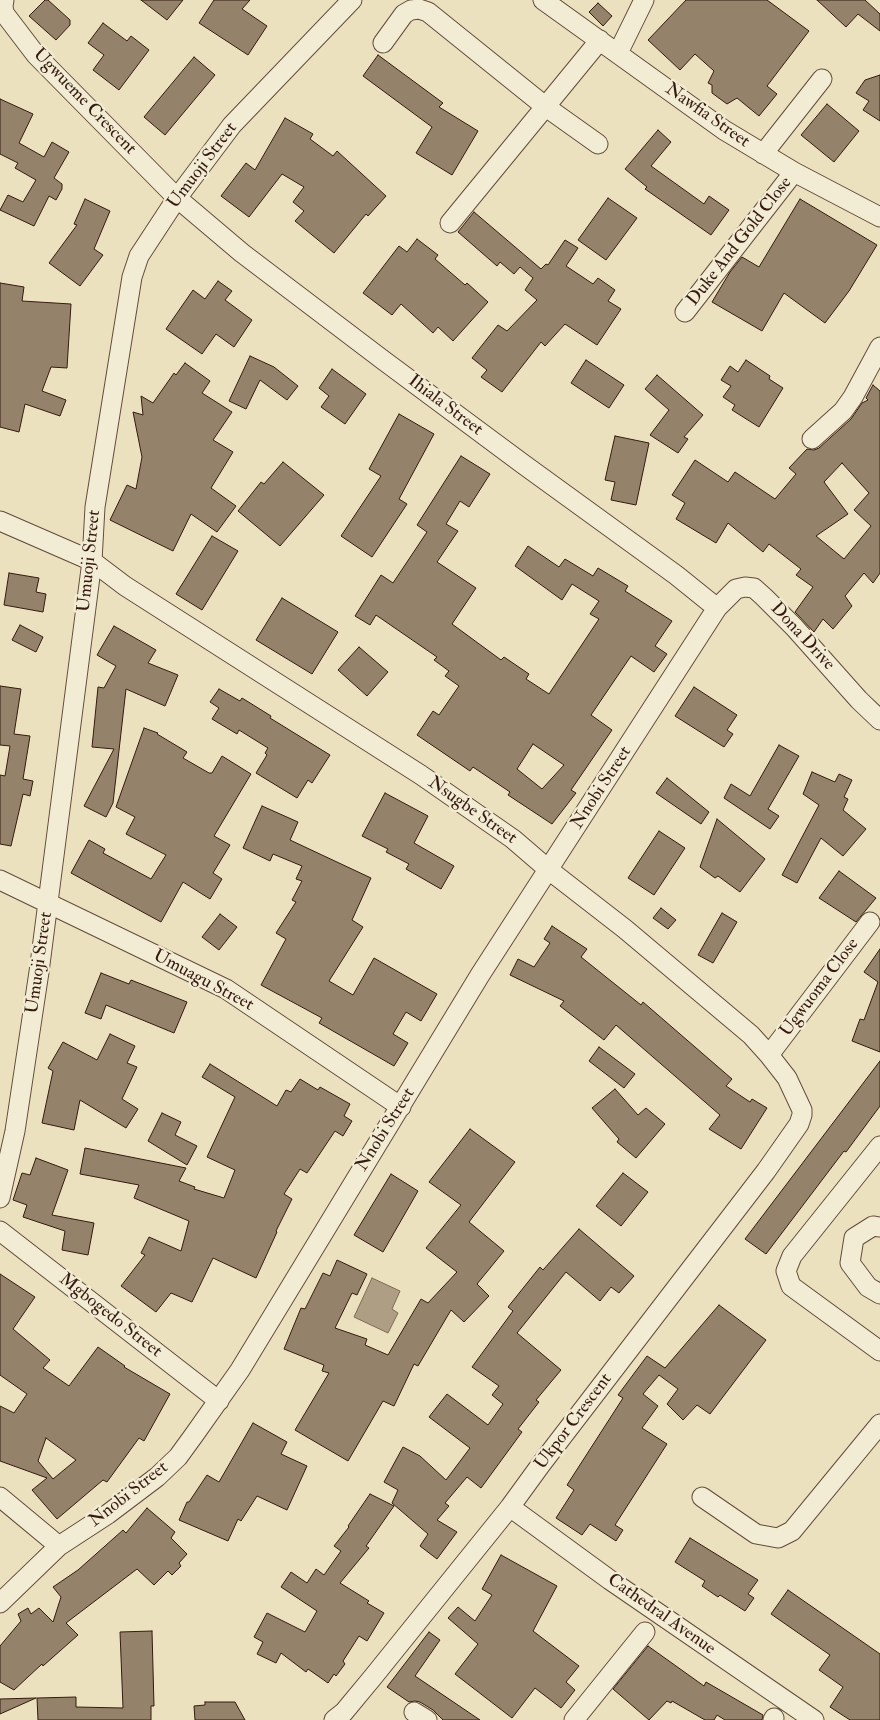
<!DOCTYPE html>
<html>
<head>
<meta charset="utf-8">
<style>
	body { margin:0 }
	canvas { display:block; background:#ece1bf }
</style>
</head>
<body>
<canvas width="880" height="1720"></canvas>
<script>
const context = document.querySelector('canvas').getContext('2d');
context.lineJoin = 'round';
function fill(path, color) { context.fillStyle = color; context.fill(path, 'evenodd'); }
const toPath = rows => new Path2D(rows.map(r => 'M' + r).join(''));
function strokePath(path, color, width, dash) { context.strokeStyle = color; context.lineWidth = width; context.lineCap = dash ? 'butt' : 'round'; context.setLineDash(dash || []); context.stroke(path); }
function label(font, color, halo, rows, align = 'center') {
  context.font = font + ' "IM FELL Double Pica",serif'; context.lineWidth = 4.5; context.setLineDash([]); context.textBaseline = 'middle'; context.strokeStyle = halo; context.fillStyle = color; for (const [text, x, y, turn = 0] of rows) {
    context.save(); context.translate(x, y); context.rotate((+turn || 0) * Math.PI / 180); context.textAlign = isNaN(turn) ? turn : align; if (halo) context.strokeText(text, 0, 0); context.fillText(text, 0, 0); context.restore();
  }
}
const water = toPath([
	[372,1278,400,1291,392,1309,398,1313,388,1333,354,1317,372,1278]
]);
fill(water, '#ae9e83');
strokePath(water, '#7e6a55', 1);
const building = toPath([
	[45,0,48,0,70,20,70,25,56,40,29,16,45,0],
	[141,0,183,0,167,20,141,0],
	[214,0,250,0,242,9,267,26,248,55,199,23,214,0],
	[686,0,767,0,809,31,767,86,777,94,759,116,737,98,727,104,712,93,712,85,708,83,714,71,695,54,680,70,648,40,686,0],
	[817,0,865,0,880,14,880,31,858,14,846,27,817,0],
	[598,3,612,16,603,26,589,12,598,3],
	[103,23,127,41,131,36,149,50,119,90,93,70,104,55,88,43,103,23],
	[378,55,443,103,439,107,478,131,452,175,416,153,432,127,363,76,378,55],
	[194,57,215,75,165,135,144,117,194,57],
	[880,75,880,121,863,110,869,101,856,93,865,80,880,75],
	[0,99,33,114,19,143,44,157,52,142,69,152,54,178,62,184,62,189,56,200,49,196,34,226,0,210,8,195,23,202,36,180,15,168,18,163,0,154,0,99],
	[827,104,859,131,834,162,801,135,827,104],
	[285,118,313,134,310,139,333,156,337,151,386,196,368,216,366,214,334,253,295,221,304,211,293,202,304,187,282,174,249,217,221,196,246,163,255,170,285,118],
	[658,130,671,142,651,166,704,204,709,196,729,210,711,235,645,189,647,187,625,169,658,130],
	[608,198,637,218,606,260,578,240,608,198],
	[85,199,110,211,94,249,103,255,80,286,49,263,77,225,74,224,85,199],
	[800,199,877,245,849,291,825,323,784,293,762,331,712,302,730,272,742,257,759,267,800,199],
	[474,212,541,269,546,264,548,265,565,240,578,248,566,266,593,284,598,278,615,290,608,301,621,309,597,345,565,324,545,346,541,342,502,392,481,377,487,370,472,358,498,325,507,331,537,300,525,290,533,278,520,267,514,274,500,262,497,266,458,232,474,212],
	[417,239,438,255,435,259,465,285,467,283,488,302,453,341,438,327,433,333,401,304,392,315,363,293,399,246,407,252,417,239],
	[218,281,232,291,225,300,252,320,234,347,216,334,202,354,166,329,193,290,205,299,218,281],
	[0,283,24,287,22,301,71,304,67,368,51,367,42,391,66,400,60,416,25,404,19,432,0,427,0,283],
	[250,356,274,367,298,386,287,400,260,380,246,409,229,401,250,356],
	[586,360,624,385,609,408,571,383,586,360],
	[746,360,770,376,769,379,783,388,759,427,732,410,735,405,723,397,731,386,721,380,730,366,738,372,746,360],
	[185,363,210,381,202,393,232,412,213,440,233,452,211,488,236,506,217,532,191,514,173,551,110,520,127,485,136,489,142,457,133,412,143,415,141,396,153,403,174,373,176,375,185,363],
	[332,369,366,394,345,424,321,407,329,396,319,388,332,369],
	[657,375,703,415,684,437,688,439,678,453,650,435,669,410,645,389,657,375],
	[873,385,880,391,880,573,873,583,864,573,845,596,852,606,833,629,823,619,814,632,795,612,813,587,796,575,801,569,769,544,763,552,728,523,716,543,676,519,685,503,672,495,695,460,728,482,735,472,775,499,796,474,789,468,807,449,814,450,819,448,851,419,862,403,868,400,866,398,873,385],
	[842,463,869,493,854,510,871,526,844,559,816,536,848,514,824,482,842,463],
	[399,414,434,434,399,499,407,504,372,557,341,536,381,476,369,469,399,414],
	[615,436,649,443,636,505,611,500,615,482,605,480,615,436],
	[461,456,490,474,469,507,460,501,446,524,458,531,437,562,476,588,452,624,501,660,504,657,529,674,526,679,549,694,599,619,590,614,599,601,572,584,562,600,515,566,528,546,559,567,565,559,593,576,598,568,628,586,625,591,672,621,655,646,667,654,654,672,631,656,591,715,612,730,571,790,576,793,552,824,508,795,510,792,473,767,470,771,417,735,433,711,439,715,459,686,445,676,449,671,434,660,437,657,376,615,370,625,355,616,381,575,393,583,427,532,417,525,461,456],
	[533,744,564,765,542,789,517,769,533,744],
	[283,462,324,495,280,546,238,511,261,482,264,484,283,462],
	[212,536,238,551,202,610,176,594,212,536],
	[9,573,39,578,36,592,46,594,43,612,4,605,9,573],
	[282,598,338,632,312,674,256,640,282,598],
	[20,625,43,637,36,652,12,640,20,625],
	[114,626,156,650,148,663,178,675,165,706,126,689,113,803,106,817,84,806,114,749,92,747,98,687,104,688,116,666,97,655,114,626],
	[359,647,388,672,367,696,338,670,359,647],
	[0,686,21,689,14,734,30,736,23,779,33,781,30,796,23,794,11,846,0,844,0,775,5,776,10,746,0,745,0,686],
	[694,687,737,715,727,730,733,734,724,747,675,716,694,687],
	[219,689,240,701,242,698,271,716,270,718,330,755,312,783,308,780,297,798,256,773,267,755,265,753,268,748,239,730,237,734,212,719,219,708,210,702,219,689],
	[144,728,158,733,157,734,187,752,183,758,209,773,212,773,222,756,251,774,214,836,230,845,213,873,222,879,210,899,183,882,161,922,71,873,89,840,105,849,103,853,151,879,166,855,126,834,135,817,116,807,144,728],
	[779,745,799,756,768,809,779,816,770,829,724,798,731,784,750,796,779,745],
	[812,772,835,782,839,774,852,780,844,797,848,799,843,810,866,829,843,856,821,838,797,883,782,875,819,805,803,794,812,772],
	[667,778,709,812,701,824,656,793,667,778],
	[385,793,428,816,414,843,454,866,441,889,406,869,409,864,386,852,388,849,362,836,385,793],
	[262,806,298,822,290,840,371,878,352,920,363,927,329,981,353,995,374,958,437,994,421,1021,406,1012,393,1034,408,1043,394,1066,319,1023,322,1018,261,985,286,939,276,933,296,902,292,900,302,881,296,879,302,866,273,854,270,861,243,848,262,806],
	[717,819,765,859,740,892,718,876,715,878,700,867,717,819],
	[659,831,685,848,654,895,628,878,659,831],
	[839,871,876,898,856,922,819,898,839,871],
	[661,908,676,920,668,929,653,918,661,908],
	[722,913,737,922,713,963,698,955,722,913],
	[220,914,237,927,219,950,202,937,220,914],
	[552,926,587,949,581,957,641,1005,643,1002,732,1079,726,1086,750,1102,752,1099,767,1108,741,1149,709,1129,720,1115,616,1025,604,1040,560,1006,564,1001,510,975,518,959,534,967,550,943,544,939,552,926],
	[880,949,880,1052,852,1041,860,1019,864,1020,878,982,864,972,880,949],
	[101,973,129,984,131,980,187,1002,174,1033,106,1005,101,1019,85,1013,101,973],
	[110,1034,135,1046,127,1063,137,1067,122,1099,138,1109,126,1128,80,1100,74,1130,42,1123,53,1071,48,1068,63,1042,97,1060,110,1034],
	[599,1047,635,1074,624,1088,589,1061,599,1047],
	[880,1061,880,1106,846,1152,844,1151,766,1254,745,1239,880,1061],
	[210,1064,277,1106,286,1090,291,1092,300,1079,318,1090,320,1087,350,1104,344,1116,352,1121,343,1136,335,1131,307,1173,300,1169,284,1194,292,1199,276,1231,277,1232,256,1278,213,1258,192,1302,171,1293,156,1312,121,1286,145,1255,141,1253,149,1237,181,1251,189,1221,134,1198,139,1185,80,1174,85,1148,186,1168,179,1181,195,1187,194,1189,224,1198,235,1170,207,1157,235,1097,202,1077,210,1064],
	[615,1089,638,1115,646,1108,665,1124,636,1158,617,1142,619,1139,592,1108,615,1089],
	[162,1113,181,1122,175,1135,197,1146,187,1165,148,1141,162,1113],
	[470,1129,515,1162,469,1222,504,1251,477,1284,489,1296,464,1322,451,1310,418,1366,414,1364,394,1406,383,1401,348,1461,295,1430,329,1373,322,1371,324,1365,284,1349,301,1308,305,1309,323,1273,330,1276,337,1260,367,1274,357,1295,352,1293,335,1328,367,1339,365,1345,388,1355,421,1299,428,1303,457,1272,426,1248,461,1205,429,1182,470,1129],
	[36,1158,68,1170,52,1215,94,1223,88,1255,62,1250,65,1231,23,1217,27,1205,13,1200,22,1173,30,1175,36,1158],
	[623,1173,648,1192,621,1226,596,1206,623,1173],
	[391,1174,418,1191,383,1252,354,1235,391,1174],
	[579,1229,634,1276,619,1293,611,1287,600,1301,566,1272,517,1333,561,1370,536,1400,539,1402,518,1429,522,1432,481,1488,467,1477,445,1503,449,1506,437,1520,457,1532,437,1559,420,1546,428,1534,392,1503,398,1490,384,1482,403,1447,420,1456,446,1480,470,1448,429,1417,447,1394,488,1425,503,1404,492,1395,499,1386,472,1367,513,1311,508,1307,540,1267,543,1270,579,1229],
	[0,1274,35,1297,13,1329,50,1360,43,1368,69,1386,98,1347,125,1366,124,1367,170,1394,144,1441,139,1438,107,1482,103,1480,57,1519,32,1490,47,1478,0,1461,0,1406,14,1413,27,1394,0,1375,0,1274],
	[46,1438,76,1460,53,1479,38,1461,46,1438],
	[719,1305,766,1340,710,1414,697,1405,683,1420,667,1404,678,1389,659,1375,643,1394,658,1406,642,1428,667,1444,615,1525,623,1530,616,1541,590,1524,582,1535,556,1518,574,1490,567,1485,623,1398,618,1395,647,1356,665,1368,719,1305],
	[253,1423,287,1442,281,1454,307,1466,287,1510,257,1496,241,1521,238,1519,228,1541,179,1520,187,1502,189,1502,207,1475,219,1482,253,1423],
	[370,1494,394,1506,366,1546,369,1548,340,1583,369,1601,367,1603,384,1613,367,1641,359,1636,343,1661,345,1664,336,1676,334,1674,328,1683,308,1669,306,1672,281,1653,276,1663,257,1654,263,1642,254,1637,267,1613,305,1632,317,1611,281,1587,291,1572,307,1583,316,1569,324,1575,341,1551,334,1546,349,1527,348,1526,370,1494],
	[147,1508,175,1532,171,1538,187,1554,179,1563,181,1566,172,1575,168,1571,154,1585,137,1569,66,1623,78,1635,43,1666,42,1664,14,1690,0,1682,0,1646,21,1621,18,1614,28,1608,31,1614,39,1608,53,1622,61,1597,53,1587,78,1570,123,1530,126,1533,147,1508],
	[690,1538,758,1580,748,1594,754,1598,745,1611,720,1595,718,1597,702,1586,705,1581,675,1562,690,1538],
	[501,1555,557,1586,533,1631,579,1666,566,1682,575,1690,561,1708,535,1688,512,1718,455,1674,478,1644,448,1618,458,1607,475,1621,492,1595,482,1589,501,1555],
	[788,1590,880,1654,880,1720,850,1720,830,1707,843,1687,819,1670,830,1655,771,1614,788,1590],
	[152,1631,154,1706,151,1706,151,1720,38,1720,37,1698,76,1697,76,1707,123,1708,120,1632,152,1631],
	[429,1632,440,1640,415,1676,480,1720,443,1720,433,1710,420,1702,415,1701,409,1702,387,1687,429,1632],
	[648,1646,704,1686,706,1682,763,1715,762,1720,725,1720,717,1715,714,1720,705,1720,672,1701,671,1703,667,1701,649,1720,613,1689,648,1646],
	[36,1698,0,1714,0,1699,36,1698],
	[205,1702,235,1702,245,1720,195,1720,194,1706,205,1705,205,1702]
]);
fill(building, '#94826b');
strokePath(building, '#351b0f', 1);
const minor = toPath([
	[4,0,3,6,4,13,36,55,177,198,242,253,383,360,523,464,676,575,717,608],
	[543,0,724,130,794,172,880,217],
	[383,43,404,14,411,10,419,9,428,12,546,107,598,144],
	[618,53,644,0],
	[763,154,822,79],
	[450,223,600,40],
	[685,312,794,172],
	[812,439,843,411,853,397,880,347],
	[0,521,92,561,125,586,421,775,513,839,549,870,625,929,751,1035,769,1055,787,1078,802,1110,802,1115,799,1124,766,1171,542,1463,510,1507,373,1677,344,1712,334,1720],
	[0,880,226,989,401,1107],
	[769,1055,870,922],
	[880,1146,792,1256,786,1271,791,1286,880,1351],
	[0,1198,15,1131,39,972,92,561,95,507,132,277,139,256,177,198,232,125,352,0],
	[880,1227,873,1226,854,1238,850,1263,868,1287,880,1294],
	[0,1231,219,1401],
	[0,1497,59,1546],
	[702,1497,756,1534,778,1538,792,1531,880,1424],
	[510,1507,610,1580,814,1720],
	[0,1603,59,1546,108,1514,157,1477,178,1457,194,1435,240,1370,480,975,717,608,736,589,745,587,754,588,764,597,794,627,859,700,880,720],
	[414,1712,427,1720],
	[574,1720,645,1632],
	[773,1720,774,1718]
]);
strokePath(minor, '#634c3b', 21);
strokePath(minor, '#f3ecd5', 19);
label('18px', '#351b0f', '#f3ecd5', [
	["Ugwueme Crescent",84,102,46],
	["Nawfia Street",707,116,35],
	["Umuoji Street",203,166,-53],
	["Duke And Gold Close",740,242,-52],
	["Ihiala Street",445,406,37],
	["Umuoji Street",90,561,-84],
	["Dona Drive",802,637,47],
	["Nnobi Street",602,788,-57],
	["Nsugbe Street",472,811,35],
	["Umuoji Street",40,963,-82],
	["Umuagu Street",203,981,28],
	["Ugwuoma Close",820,988,-53],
	["Nnobi Street",386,1130,-58],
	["Mgbogedo Street",110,1316,38],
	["Ukpor Crescent",574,1422,-53],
	["Nnobi Street",129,1495,-38],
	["Cathedral Avenue",661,1615,35]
]);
</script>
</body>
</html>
